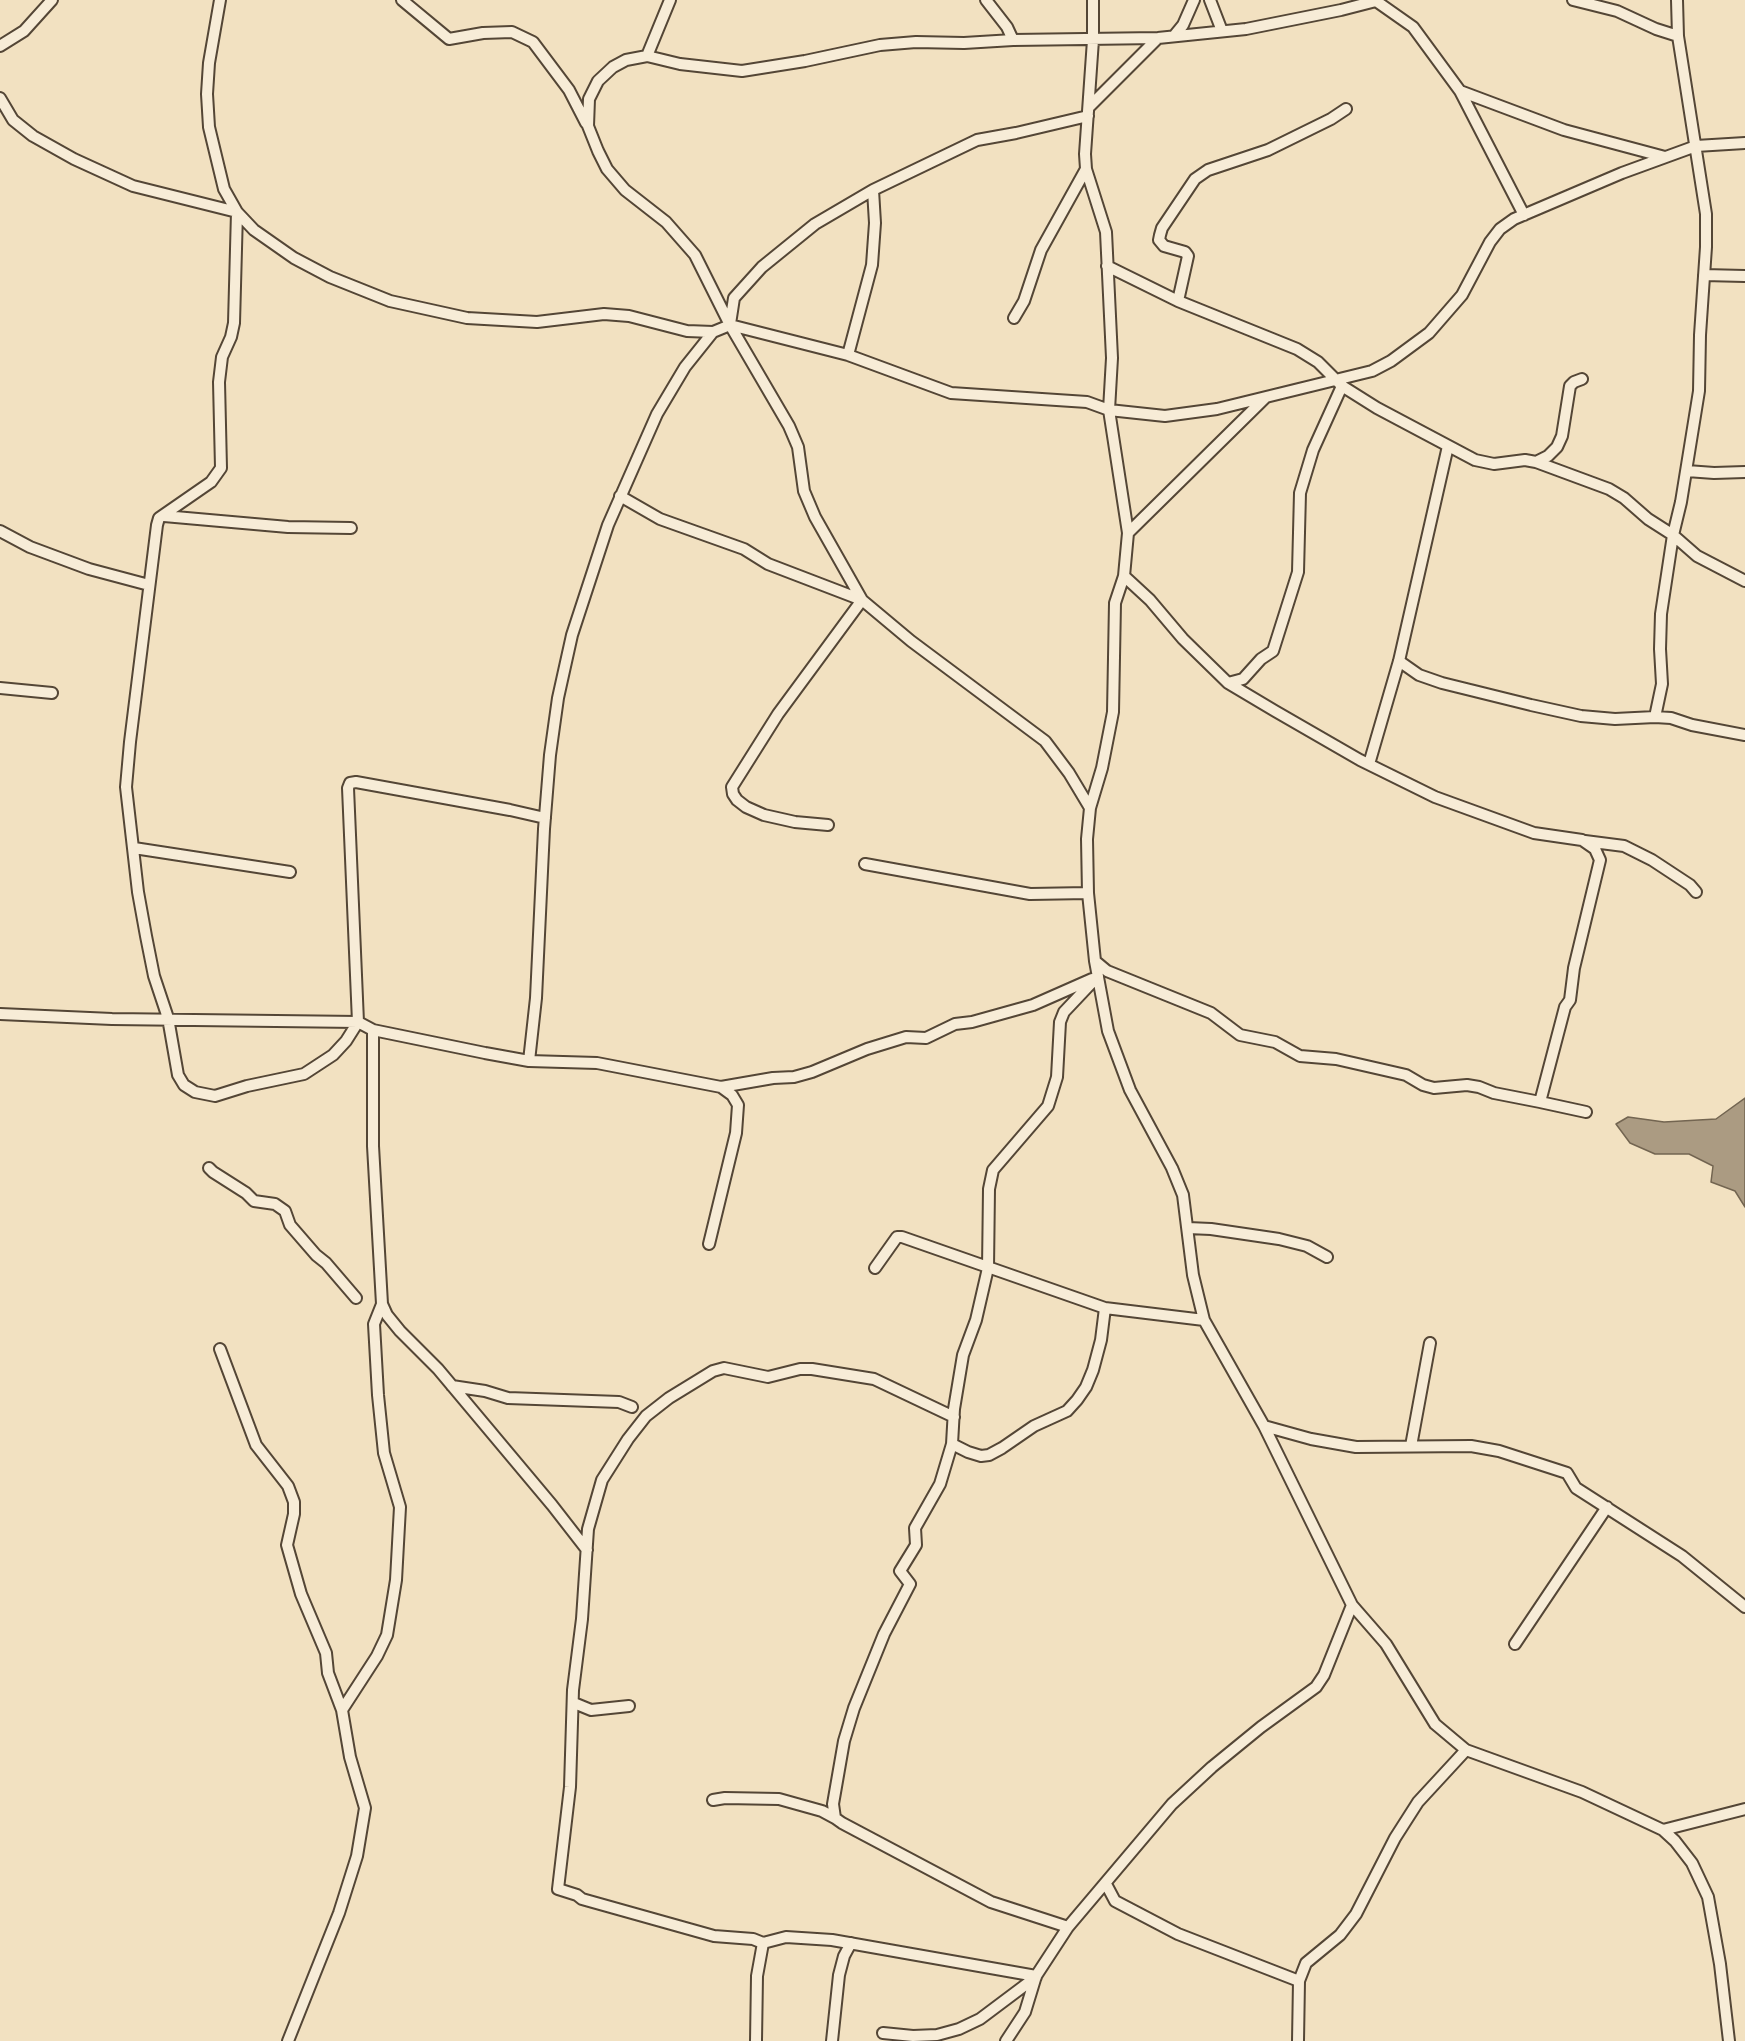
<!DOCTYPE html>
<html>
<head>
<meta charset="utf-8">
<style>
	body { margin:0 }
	canvas { display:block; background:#f2e1c1 }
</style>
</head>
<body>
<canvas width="1745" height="2041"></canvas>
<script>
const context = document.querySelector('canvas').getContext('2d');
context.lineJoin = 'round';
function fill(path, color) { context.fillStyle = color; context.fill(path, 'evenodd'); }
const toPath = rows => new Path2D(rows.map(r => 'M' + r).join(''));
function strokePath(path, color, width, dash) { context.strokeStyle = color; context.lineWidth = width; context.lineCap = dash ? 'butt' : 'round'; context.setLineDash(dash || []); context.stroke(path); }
const water = toPath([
	[1745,1098,1745,1207,1735,1191,1711,1182,1713,1166,1689,1154,1655,1154,1630,1143,1616,1124,1628,1117,1664,1122,1716,1119,1745,1098]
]);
fill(water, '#ab9b82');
strokePath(water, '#736551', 1.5);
const minor = toPath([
	[220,0,209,63,207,94,209,127,224,189,237,212,234,323,231,337,222,357,219,382,221,468,211,482,159,518,157,525,130,742,126,787,138,892,146,936,154,976,168,1018,178,1075,184,1085,195,1092,215,1096,247,1086,304,1074,333,1055,346,1041,358,1022,348,788,350,783,356,782,510,810,545,818],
	[402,0,449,39,483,33,512,32,533,42,569,90,586,123],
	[670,0,647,56,626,60,613,67,598,81,589,99,588,126,598,151,607,169,625,190,666,222,695,255,730,325,789,426,798,447,804,491,815,517,862,600,911,641,1045,741,1069,773,1090,808],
	[986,0,1007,27,1013,40],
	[1093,0,1093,40,1085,154,1086,169,1106,232,1112,358,1109,410,1128,533,1124,576,1115,603,1113,712,1102,768,1090,808,1087,839,1088,893,1095,961,1108,1031,1130,1090,1172,1168,1183,1195,1193,1275,1204,1320,1264,1426,1352,1605,1386,1644,1435,1724,1466,1750,1582,1792,1663,1830,1675,1841,1692,1863,1708,1897,1720,1964,1729,2041],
	[1210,0,1222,31],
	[1573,0,1617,11,1656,29,1678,36],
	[1174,36,1183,25,1194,0],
	[0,46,24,31,52,0],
	[647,56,680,64,742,71,805,61,880,45,916,42,964,43,1013,40,1158,38,1246,29,1341,10,1376,1,1413,27,1460,91,1524,215],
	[1460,91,1564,130,1665,157],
	[0,98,13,120,33,136,74,159,133,186,237,212,254,230,294,258,330,277,390,301,467,318,537,322,604,314,629,316,687,331,713,332,730,325,848,355,951,393,1087,402,1109,410,1165,416,1217,409,1372,371,1391,361,1429,333,1462,295,1490,242,1500,229,1514,219,1622,173,1696,146,1745,143],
	[1089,107,1158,38],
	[1107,266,1178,301,1297,349,1318,362,1342,386,1377,408,1475,460,1494,464,1525,460,1536,462,1609,489,1624,498,1648,519,1673,535,1681,502,1699,391,1700,335,1706,247,1706,214,1678,36,1677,0],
	[1704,275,1745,276],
	[1178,301,1188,256,1185,252,1164,246,1159,240,1160,235,1162,228,1195,179,1208,170,1268,150,1331,119,1346,109],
	[1014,318,1024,301,1041,250,1086,169],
	[730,324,734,298,762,267,815,224,873,190,977,140,1016,133,1088,116],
	[848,355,872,265,875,223,873,190],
	[1536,462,1548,456,1557,447,1562,436,1570,386,1574,382,1582,379],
	[1687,471,1714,473,1745,472],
	[620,496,660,519,744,549,768,564,862,600,778,714,732,787,733,794,737,800,746,807,764,815,795,822,828,825],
	[164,516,288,527,351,528],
	[0,531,30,547,89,569,149,585],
	[1128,533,1265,398],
	[1399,661,1419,675,1442,683,1531,705,1581,716,1615,719,1655,717,1662,684,1660,649,1661,614,1673,535,1697,556,1745,581],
	[1228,683,1243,679,1261,659,1273,651,1298,572,1300,493,1313,450,1342,386],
	[0,688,52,693],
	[1655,717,1671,718,1692,725,1745,735],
	[1369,764,1399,661,1448,446],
	[1585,841,1624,846,1652,860,1690,885,1696,892],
	[134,848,290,872],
	[865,864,1030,894,1088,893],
	[1095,961,1107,971,1211,1013,1240,1035,1275,1042,1300,1056,1336,1059,1406,1075,1423,1085,1434,1088,1467,1085,1479,1087,1494,1093,1540,1102,1565,1007,1570,1000,1574,968,1600,860,1595,849,1582,840,1534,833,1435,797,1360,760,1275,711,1228,683,1183,639,1150,600,1124,576],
	[0,1014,112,1019,358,1022,373,1030,485,1053,529,1061,597,1063,721,1087,773,1078,794,1077,812,1072,867,1049,906,1037,926,1038,955,1024,972,1022,1033,1005,1092,979],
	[373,1030,373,1146,382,1304,387,1315,400,1331,438,1369,552,1505,587,1550],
	[529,1061,536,998,544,829,550,755,558,698,572,635,608,525,657,414,685,367,713,332],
	[1540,1102,1586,1112],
	[209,1168,213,1172,246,1193,254,1201,275,1204,285,1211,290,1225,316,1255,326,1263,356,1298],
	[1188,1228,1211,1229,1279,1239,1307,1246,1327,1257],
	[709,1244,736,1133,738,1105,732,1095,721,1087],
	[875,1268,897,1237,902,1237,1105,1308,1204,1320],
	[220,1349,256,1445,288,1486,294,1502,294,1514,287,1545,301,1594,326,1653,328,1673,342,1710,350,1757,365,1808,357,1856,339,1913,288,2041],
	[452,1386,485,1391,508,1398,619,1402,632,1407],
	[954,1417,874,1379,812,1369,800,1369,768,1377,724,1368,713,1371,669,1398,646,1416,628,1439,602,1480,588,1529,582,1619,573,1690,570,1787,558,1889,577,1895,582,1899,714,1936,753,1939,763,1943,786,1937,832,1940,1036,1976],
	[1264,1426,1311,1439,1356,1447,1471,1446,1499,1451,1567,1473,1576,1488,1682,1556,1745,1607],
	[952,1444,968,1452,981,1456,989,1455,1002,1448,1034,1426,1067,1411,1077,1400,1086,1387,1093,1370,1101,1340,1105,1308],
	[1411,1446,1430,1343],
	[1515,1644,1607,1507],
	[574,1703,591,1710,629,1706],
	[342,1710,377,1656,387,1635,396,1580,400,1507,384,1453,378,1395,374,1324,382,1304],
	[713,1800,725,1798,779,1799,822,1811,835,1818],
	[1663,1830,1745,1809],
	[1106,1884,1115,1901,1178,1934,1299,1981],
	[1068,1927,991,1902,842,1823,835,1818,833,1804,844,1741,854,1708,884,1634,910,1584,900,1571,916,1545,915,1528,940,1484,952,1444,954,1409,963,1355,976,1320,988,1268,989,1189,993,1170,1048,1106,1057,1077,1060,1022,1064,1012,1098,976],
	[883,2033,913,2036,937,2035,959,2029,980,2019,1036,1977],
	[756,2041,757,1976,763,1943],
	[832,2041,839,1975,844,1956,851,1943],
	[1006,2041,1025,2012,1036,1976,1068,1927,1172,1804,1212,1767,1261,1727,1316,1687,1324,1675,1352,1605],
	[1298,2041,1299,1981,1306,1963,1340,1935,1356,1914,1395,1838,1418,1802,1466,1750]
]);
strokePath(minor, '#544636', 14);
strokePath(minor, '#f7ecd7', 10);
</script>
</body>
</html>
